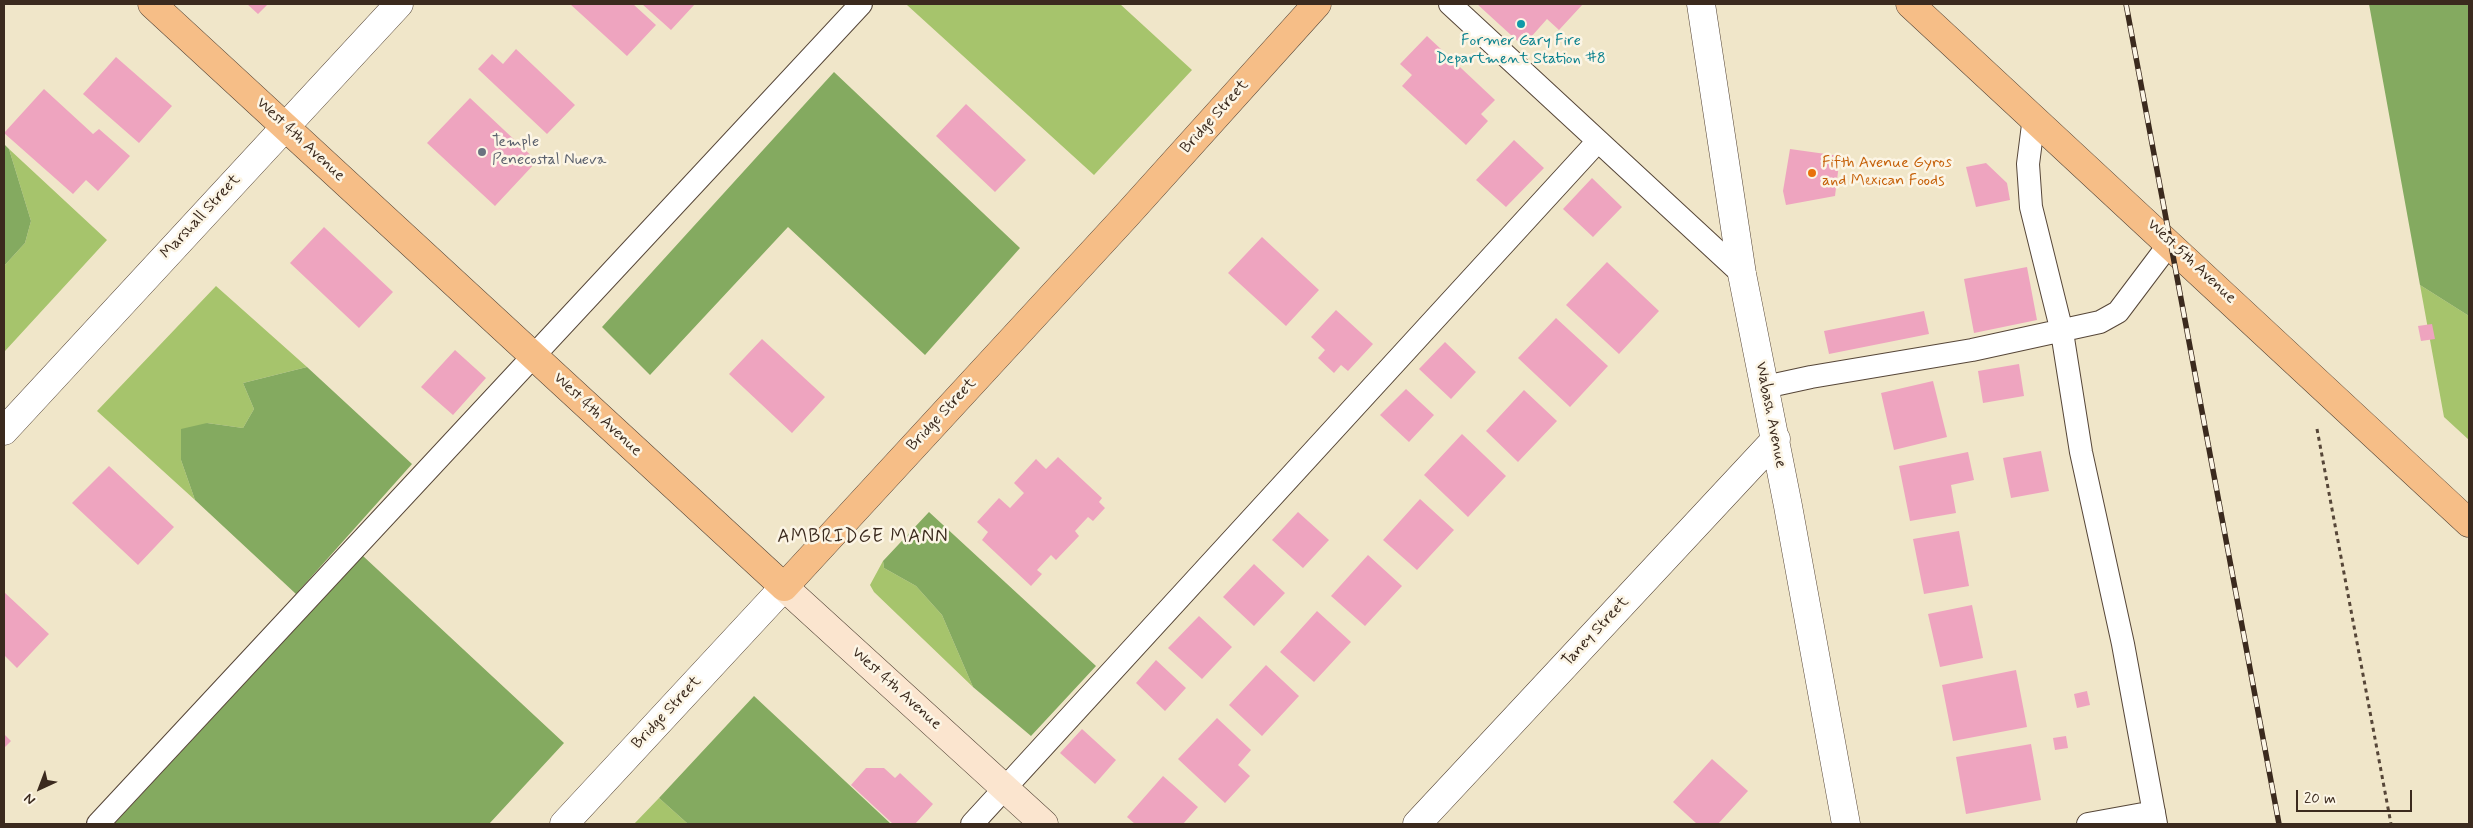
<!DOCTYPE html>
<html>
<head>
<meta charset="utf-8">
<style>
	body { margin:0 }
	#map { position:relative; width:2473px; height:828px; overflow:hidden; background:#f0e6c9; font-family:Mynerve,sans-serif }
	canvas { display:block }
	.frame { position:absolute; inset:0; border:5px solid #3b2a1e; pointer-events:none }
	.north { position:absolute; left:15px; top:763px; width:50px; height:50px; -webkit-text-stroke:4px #fcf5e5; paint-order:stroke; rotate:223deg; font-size:14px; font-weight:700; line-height:20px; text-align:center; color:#3b2a1e }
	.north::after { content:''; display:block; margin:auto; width:18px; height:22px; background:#3b2a1e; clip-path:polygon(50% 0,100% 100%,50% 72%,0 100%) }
	.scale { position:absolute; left:2296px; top:790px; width:116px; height:22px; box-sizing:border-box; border:2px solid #3b2a1e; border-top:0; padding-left:6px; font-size:15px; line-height:18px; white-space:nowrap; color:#3b2a1e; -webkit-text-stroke:4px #fcf5e5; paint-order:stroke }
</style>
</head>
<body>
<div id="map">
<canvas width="2473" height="828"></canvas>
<div class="frame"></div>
<div class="north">N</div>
<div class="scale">20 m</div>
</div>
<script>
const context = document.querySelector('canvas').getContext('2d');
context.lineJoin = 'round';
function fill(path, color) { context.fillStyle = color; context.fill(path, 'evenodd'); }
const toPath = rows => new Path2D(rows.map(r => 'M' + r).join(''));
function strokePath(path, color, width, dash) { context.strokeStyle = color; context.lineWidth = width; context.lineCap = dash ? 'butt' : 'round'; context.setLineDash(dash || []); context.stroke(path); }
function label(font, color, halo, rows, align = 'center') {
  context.font = font + ' Mynerve,sans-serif'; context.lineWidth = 5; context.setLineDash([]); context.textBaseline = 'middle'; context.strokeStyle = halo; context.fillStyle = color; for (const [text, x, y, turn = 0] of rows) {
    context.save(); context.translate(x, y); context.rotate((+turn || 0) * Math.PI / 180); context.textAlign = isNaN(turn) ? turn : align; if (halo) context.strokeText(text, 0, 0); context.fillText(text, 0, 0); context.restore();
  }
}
fill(toPath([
	[909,4,1120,4,1192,70,1094,175,907,5],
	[9,149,107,240,5,351,4,266,25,243,31,221],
	[2420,285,2469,316,2469,440,2444,417],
	[216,286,307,367,243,383,254,409,243,428,207,423,181,460,195,500,97,411],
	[883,561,884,568,916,586,942,615,973,687,874,592,870,585],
	[659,798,688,824,634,824]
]), '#a6c46c');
fill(toPath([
	[2369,4,2469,4,2469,316,2420,285],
	[834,72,1020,248,925,355,788,227,650,375,602,327],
	[4,144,9,149,31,221,25,243,4,266],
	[307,367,412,464,296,594,195,500,181,460,181,429,207,423,243,428,254,409,243,383],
	[929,512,1096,666,1031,736,973,687,942,615,916,586,884,568,883,561],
	[363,556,564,743,489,824,114,824],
	[754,696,891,824,688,824,659,798]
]), '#84aa60');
fill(toPath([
	[247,4,268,4,258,14],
	[570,4,633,4,656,25,627,56],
	[642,4,695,4,671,30],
	[1477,4,1583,4,1559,30,1547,19,1523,46],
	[1427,36,1495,100,1481,114,1488,121,1466,145,1402,86,1412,75,1400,64],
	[516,49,575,105,547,134,478,69,492,54,503,64],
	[116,57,172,106,139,143,83,94],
	[44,89,93,134,99,129,130,156,98,191,86,180,73,194,4,133],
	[470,98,537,161,495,206,427,143],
	[966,104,1026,160,995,192,936,136],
	[1514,140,1544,168,1506,207,1476,180],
	[1790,149,1840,156,1835,196,1786,205,1783,191],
	[1986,163,2007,183,2010,200,1976,207,1966,167],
	[1592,178,1622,207,1593,237,1563,209],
	[324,227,393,292,359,328,290,263],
	[1262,237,1319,290,1286,326,1228,273],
	[1607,262,1659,311,1619,354,1566,305],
	[2027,267,2037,320,1974,333,1964,279],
	[1336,310,1373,344,1348,371,1341,365,1334,373,1318,358,1325,350,1311,337],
	[1924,311,1929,334,1829,354,1824,331],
	[1556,318,1608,366,1570,407,1518,358],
	[2432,324,2435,339,2421,341,2418,326],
	[762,339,825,397,792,433,729,374],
	[1445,342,1476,372,1451,399,1419,369],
	[455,350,486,378,453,415,421,387],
	[2019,364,2024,396,1983,403,1978,371],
	[1933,381,1947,437,1894,450,1881,393],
	[1406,389,1434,415,1409,442,1380,415],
	[1524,390,1557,421,1518,462,1486,431],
	[1462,434,1506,476,1468,517,1424,475],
	[2041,451,2049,491,2011,498,2003,458],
	[1968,452,1974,480,1951,485,1956,513,1910,521,1899,466],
	[1058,457,1102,498,1099,502,1105,508,1093,521,1088,517,1075,531,1079,536,1056,560,1051,555,1037,570,1042,574,1031,586,982,540,988,532,977,522,999,498,1010,508,1024,493,1014,483,1036,459,1046,469],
	[109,466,174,527,138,565,72,503],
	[1420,499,1454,530,1417,570,1383,540],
	[1298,512,1329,540,1303,568,1272,540],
	[1959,531,1969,586,1924,594,1913,539],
	[1368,555,1402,586,1365,626,1331,596],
	[1254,564,1285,593,1254,626,1223,597],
	[4,592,49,634,17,668,4,655],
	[1972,605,1983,658,1940,667,1928,614],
	[1317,611,1351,642,1314,682,1280,652],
	[1199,616,1232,647,1202,679,1168,648],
	[1156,660,1186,688,1165,711,1136,683],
	[1266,665,1299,696,1262,736,1229,705],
	[2016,670,2027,727,1953,741,1942,685],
	[2087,691,2090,705,2077,708,2074,694],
	[1217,718,1251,750,1238,765,1250,776,1225,803,1178,759],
	[1082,729,1116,760,1095,784,1060,753],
	[4,734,11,741,4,748],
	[2066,736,2068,748,2055,750,2053,738],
	[2031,744,2041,800,1966,814,1956,757],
	[1712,759,1748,791,1718,824,1697,824,1673,802],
	[866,768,884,768,895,778,900,773,933,804,915,824,893,824,851,785],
	[1163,776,1198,807,1183,824,1135,824,1127,817]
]), '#eea4bf');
const service = toPath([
	[1450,4,1742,274],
	[2034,117,2028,164,2031,207,2062,332,2081,452,2123,644,2156,824],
	[1765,387,1811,377,1972,350,2100,322,2118,312,2170,243],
	[98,824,861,4],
	[972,824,1598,141],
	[2088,824,2154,812]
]);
const minor = toPath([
	[1701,4,1742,274,1788,506,1846,824],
	[4,431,399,4],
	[564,824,784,587],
	[1417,824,1776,439]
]);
const secondary = toPath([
	[784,587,1044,824]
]);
const primary = toPath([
	[152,4,784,587,1126,216,1317,4],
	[1910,4,2469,523]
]);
strokePath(service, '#564638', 24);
strokePath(minor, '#564638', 29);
strokePath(secondary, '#564638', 29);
strokePath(primary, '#564638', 29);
strokePath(toPath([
	[2317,429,2391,824]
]), '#564638', 3, [4, 4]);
strokePath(service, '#fff', 22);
strokePath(minor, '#fff', 28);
strokePath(secondary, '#fbe5cf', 28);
strokePath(primary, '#f6be87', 28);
const rail = toPath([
	[2126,4,2279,824]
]);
strokePath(rail, '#3b2a1e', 5.5);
strokePath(rail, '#fcf5e5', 4, [11]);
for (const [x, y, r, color] of [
	[1521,24,5,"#0f9aa8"],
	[482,152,5,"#6b7280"],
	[1812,173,5,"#e8710a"]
]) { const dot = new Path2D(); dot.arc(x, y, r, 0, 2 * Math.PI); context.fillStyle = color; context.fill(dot); strokePath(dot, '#fcf5e5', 2); }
label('16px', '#0d838f', '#fcf5e5', [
	["Former Gary Fire",1521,42],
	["Department Station #8",1521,60]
]);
label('16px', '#3b2a1e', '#fcf5e5', [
	["Bridge Street",1215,117,-48],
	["West 4th Avenue",300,140,43],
	["Marshall Street",201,217,-47],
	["West 5th Avenue",2191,262,43],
	["West 4th Avenue",597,415,43],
	["Bridge Street",942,415,-47],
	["Wabash Avenue",1770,415,79],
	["Taney Street",1596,632,-47],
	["West 4th Avenue",896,689,42],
	["Bridge Street",667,713,-47]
]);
label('16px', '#5b616d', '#fcf5e5', [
	["Temple",492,143],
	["Penecostal Nueva",492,161]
], 'left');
label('16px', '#c56008', '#fcf5e5', [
	["Fifth Avenue Gyros",1822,164],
	["and Mexican Foods",1822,182]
], 'left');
context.letterSpacing = '1px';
label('19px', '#3b2a1e', '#fcf5e5', [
	["AMBRIDGE MANN",863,538]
]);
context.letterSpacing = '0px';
</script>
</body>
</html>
